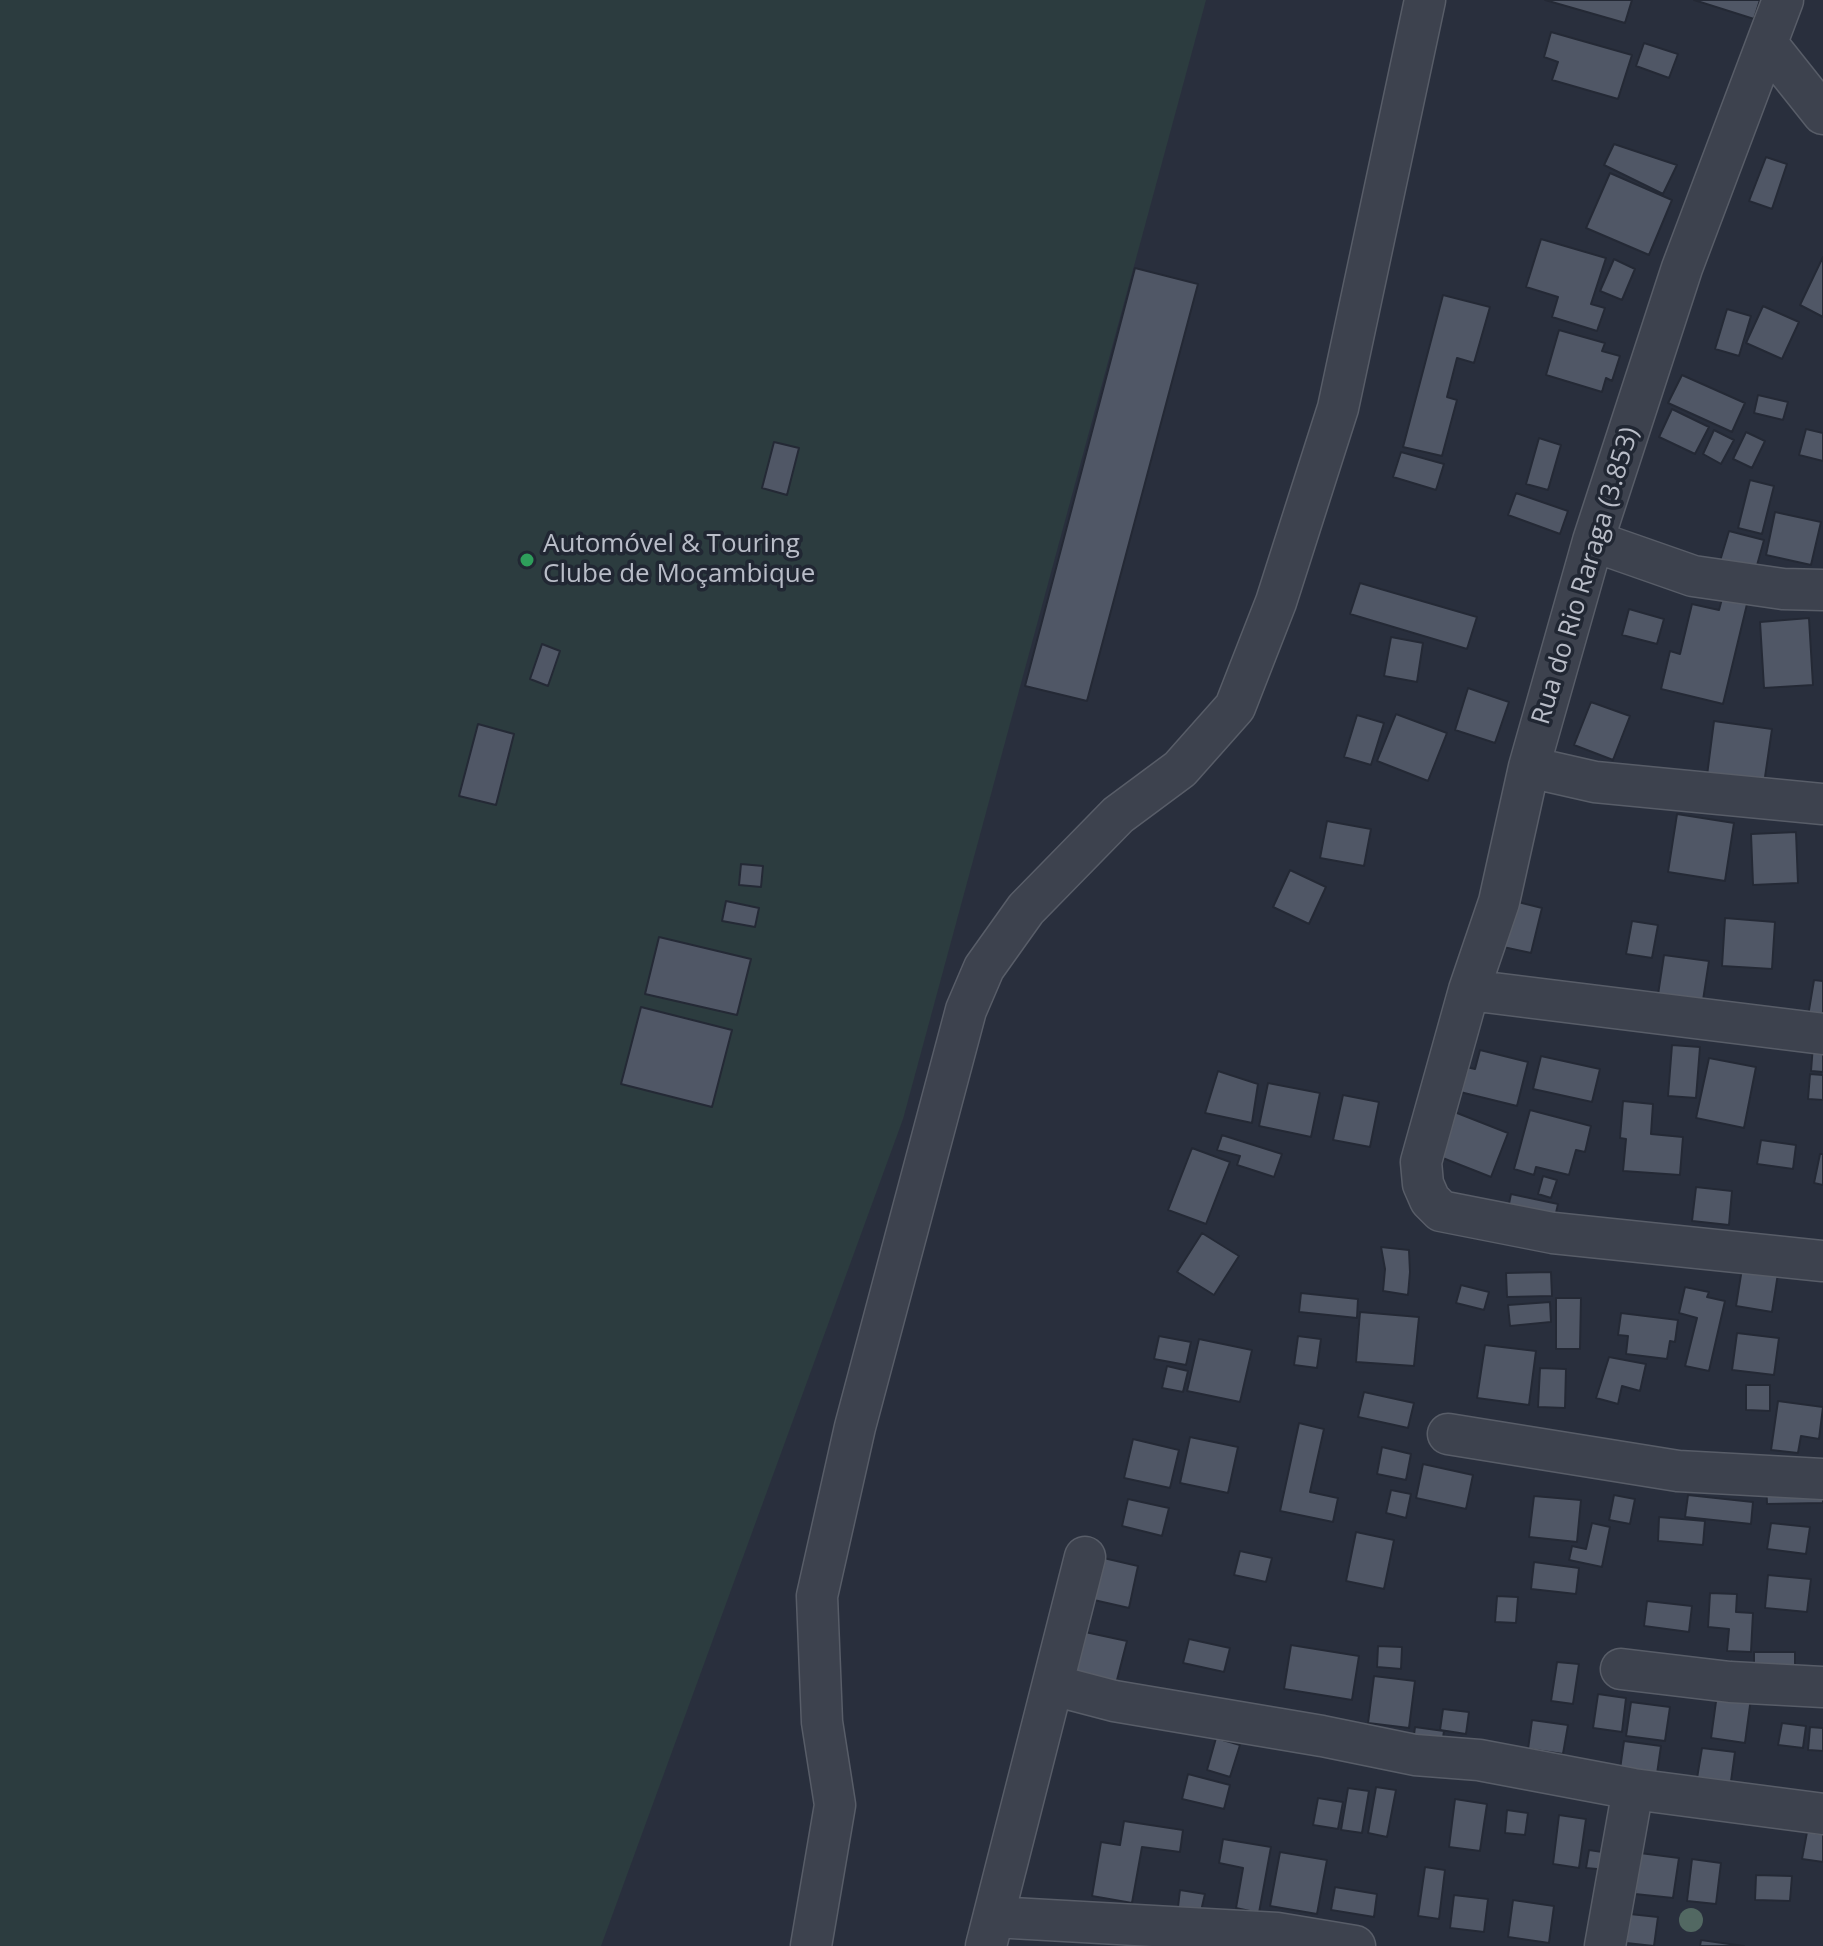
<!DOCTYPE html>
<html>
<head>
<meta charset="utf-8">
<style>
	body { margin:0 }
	canvas { display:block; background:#292f3d }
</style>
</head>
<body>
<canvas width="1823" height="1946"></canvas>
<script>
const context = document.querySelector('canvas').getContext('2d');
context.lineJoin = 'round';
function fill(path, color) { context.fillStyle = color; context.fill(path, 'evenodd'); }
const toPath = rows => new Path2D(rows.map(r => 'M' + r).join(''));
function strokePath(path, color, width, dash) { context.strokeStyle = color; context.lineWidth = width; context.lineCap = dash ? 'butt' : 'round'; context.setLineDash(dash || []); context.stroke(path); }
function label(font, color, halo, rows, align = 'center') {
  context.font = font + ' "Open Sans",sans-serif'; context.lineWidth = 7; context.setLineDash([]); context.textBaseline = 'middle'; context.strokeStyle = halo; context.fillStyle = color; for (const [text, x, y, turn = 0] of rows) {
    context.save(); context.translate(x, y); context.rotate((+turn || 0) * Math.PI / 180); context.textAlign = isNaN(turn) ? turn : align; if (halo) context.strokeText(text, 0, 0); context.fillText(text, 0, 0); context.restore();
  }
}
fill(toPath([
	[0,0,1206,0,903,1119,601,1946,0,1946]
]), '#2c3c3f');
const building = toPath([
	[1545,0,1632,0,1625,23,1545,0],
	[1694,0,1760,0,1754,19,1694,0],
	[1551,32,1632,55,1618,99,1552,80,1558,62,1544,57,1551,32],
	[1644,43,1678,54,1669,78,1636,66,1644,43],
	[1614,144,1677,165,1663,194,1604,165,1614,144],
	[1766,157,1787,164,1772,209,1749,201,1766,157],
	[1610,173,1672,200,1649,255,1586,228,1610,173],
	[1541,239,1606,258,1591,304,1605,308,1597,331,1552,317,1558,297,1526,287,1541,239],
	[1823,257,1823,317,1800,305,1823,257],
	[1614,259,1635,269,1622,300,1600,291,1614,259],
	[1135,268,1198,284,1087,701,1025,686,1135,268],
	[1443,295,1490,307,1474,363,1457,358,1447,397,1457,400,1442,456,1403,447,1443,295],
	[1763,306,1799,322,1782,359,1746,343,1763,306],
	[1727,309,1751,316,1739,356,1715,349,1727,309],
	[1559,330,1605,343,1602,351,1620,356,1612,381,1606,378,1602,392,1546,375,1559,330],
	[1682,375,1745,403,1732,432,1668,403,1682,375],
	[1758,395,1788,402,1783,420,1754,413,1758,395],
	[1672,409,1709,427,1695,454,1659,437,1672,409],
	[1806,429,1823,433,1823,461,1799,455,1806,429],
	[1714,430,1734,440,1721,464,1703,454,1714,430],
	[1746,432,1765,441,1752,468,1733,459,1746,432],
	[1539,438,1561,445,1548,490,1526,484,1539,438],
	[774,442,799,448,787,495,762,488,774,442],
	[1401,452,1444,464,1436,490,1393,477,1401,452],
	[1750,480,1774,486,1762,534,1738,528,1750,480],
	[1516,493,1568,511,1560,534,1508,515,1516,493],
	[1775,512,1821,522,1811,565,1766,555,1775,512],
	[1729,531,1764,540,1753,580,1717,571,1729,531],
	[1360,583,1477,617,1467,649,1350,614,1360,583],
	[1723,595,1748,600,1723,704,1661,689,1670,651,1680,654,1692,604,1719,610,1723,595],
	[1629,609,1664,619,1657,644,1622,635,1629,609],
	[1809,618,1813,685,1764,688,1760,622,1809,618],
	[1391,637,1423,643,1417,682,1384,676,1391,637],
	[542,644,560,651,548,686,530,679,542,644],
	[1468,688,1509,702,1495,743,1455,730,1468,688],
	[1591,702,1630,716,1613,760,1574,745,1591,702],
	[1396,714,1447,733,1428,781,1377,761,1396,714],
	[1357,715,1384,723,1371,765,1344,757,1357,715],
	[1714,721,1772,729,1763,791,1706,783,1714,721],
	[478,724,514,734,496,805,459,796,478,724],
	[1677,814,1734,823,1725,881,1668,872,1677,814],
	[1327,821,1371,829,1364,866,1320,858,1327,821],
	[1796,832,1798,883,1753,885,1751,834,1796,832],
	[741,864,763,866,761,887,739,885,741,864],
	[1290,870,1326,887,1309,924,1273,907,1290,870],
	[726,901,759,908,755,927,722,921,726,901],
	[1514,901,1542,908,1531,953,1503,947,1514,901],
	[1725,918,1775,922,1772,969,1722,966,1725,918],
	[1632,921,1658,925,1652,958,1626,954,1632,921],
	[659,937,751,959,737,1015,645,994,659,937],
	[1664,955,1709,961,1702,1007,1657,1001,1664,955],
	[1814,980,1823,981,1823,1018,1808,1016,1814,980],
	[641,1007,732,1030,712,1107,621,1084,641,1007],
	[1672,1045,1700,1047,1696,1098,1668,1096,1672,1045],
	[1813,1045,1823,1046,1823,1072,1811,1071,1813,1045],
	[1480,1050,1528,1062,1517,1106,1456,1091,1462,1066,1475,1069,1480,1050],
	[1541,1056,1600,1069,1592,1102,1533,1089,1541,1056],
	[1709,1058,1756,1067,1744,1128,1696,1118,1709,1058],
	[1218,1071,1258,1084,1252,1123,1205,1113,1218,1071],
	[1810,1074,1823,1075,1823,1100,1808,1099,1810,1074],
	[1268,1083,1320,1093,1311,1137,1259,1126,1268,1083],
	[1343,1095,1379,1102,1370,1147,1333,1140,1343,1095],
	[1623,1101,1653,1104,1651,1134,1683,1137,1680,1175,1623,1171,1626,1139,1620,1138,1623,1101],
	[1530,1110,1591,1126,1585,1152,1576,1150,1569,1175,1536,1167,1534,1175,1514,1169,1530,1110],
	[1452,1111,1508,1133,1491,1177,1435,1155,1452,1111],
	[1222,1135,1282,1154,1274,1177,1237,1165,1240,1156,1217,1150,1222,1135],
	[1761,1140,1796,1145,1793,1169,1757,1164,1761,1140],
	[1192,1148,1230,1162,1206,1224,1168,1210,1192,1148],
	[1820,1154,1823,1154,1823,1185,1814,1183,1820,1154],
	[1543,1176,1557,1180,1551,1198,1538,1194,1543,1176],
	[1696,1187,1732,1191,1729,1225,1692,1221,1696,1187],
	[1511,1194,1558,1204,1554,1222,1507,1213,1511,1194],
	[1202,1233,1239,1256,1214,1295,1177,1272,1202,1233],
	[1381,1247,1409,1250,1410,1272,1408,1295,1383,1291,1385,1269,1381,1247],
	[1743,1262,1779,1267,1772,1312,1736,1306,1743,1262],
	[1551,1272,1552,1296,1507,1297,1506,1273,1551,1272],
	[1461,1285,1489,1292,1484,1310,1456,1303,1461,1285],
	[1685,1287,1709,1292,1707,1297,1725,1301,1709,1371,1685,1366,1697,1318,1679,1313,1685,1287],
	[1301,1293,1358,1299,1357,1318,1299,1312,1301,1293],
	[1556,1298,1581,1298,1580,1349,1556,1349,1556,1298],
	[1550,1302,1551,1322,1510,1326,1508,1305,1550,1302],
	[1360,1312,1419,1317,1414,1366,1356,1362,1360,1312],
	[1621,1313,1678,1320,1675,1342,1670,1341,1667,1359,1626,1354,1628,1336,1618,1335,1621,1313],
	[1737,1333,1779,1338,1774,1375,1732,1370,1737,1333],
	[1159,1336,1191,1342,1186,1365,1154,1359,1159,1336],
	[1298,1336,1321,1339,1317,1368,1294,1365,1298,1336],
	[1199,1339,1252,1350,1240,1402,1187,1391,1199,1339],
	[1485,1345,1536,1351,1529,1405,1477,1398,1485,1345],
	[1609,1357,1646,1364,1640,1391,1622,1386,1618,1404,1596,1398,1609,1357],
	[1167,1366,1188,1371,1183,1392,1162,1388,1167,1366],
	[1540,1368,1566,1369,1565,1408,1538,1407,1540,1368],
	[1746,1385,1770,1385,1770,1411,1746,1410,1746,1385],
	[1364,1392,1414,1403,1408,1428,1358,1417,1364,1392],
	[1778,1401,1823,1407,1819,1439,1801,1436,1798,1453,1771,1450,1778,1401],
	[1299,1423,1324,1429,1310,1492,1338,1498,1333,1522,1280,1511,1299,1423],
	[1190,1437,1238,1447,1228,1493,1180,1483,1190,1437],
	[1133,1439,1179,1450,1170,1488,1124,1478,1133,1439],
	[1382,1447,1411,1454,1406,1480,1377,1474,1382,1447],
	[1423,1464,1473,1475,1466,1509,1416,1498,1423,1464],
	[1823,1481,1823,1503,1767,1504,1766,1482,1823,1481],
	[1391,1490,1411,1494,1406,1518,1386,1513,1391,1490],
	[1614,1495,1635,1499,1630,1524,1609,1520,1614,1495],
	[1688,1495,1753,1502,1751,1524,1685,1517,1688,1495],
	[1534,1496,1581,1500,1577,1542,1529,1537,1534,1496],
	[1128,1499,1169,1508,1162,1536,1122,1526,1128,1499],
	[1659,1517,1705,1521,1703,1545,1658,1541,1659,1517],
	[1592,1523,1610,1527,1602,1567,1569,1560,1572,1546,1586,1549,1592,1523],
	[1771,1523,1810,1527,1806,1554,1767,1549,1771,1523],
	[1356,1532,1394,1540,1384,1589,1346,1581,1356,1532],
	[1240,1551,1272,1558,1266,1582,1234,1575,1240,1551],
	[1095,1556,1138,1566,1129,1608,1085,1598,1095,1556],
	[1534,1562,1579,1568,1576,1594,1531,1589,1534,1562],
	[1768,1575,1811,1579,1807,1612,1765,1608,1768,1575],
	[1710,1593,1737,1594,1736,1612,1753,1613,1751,1652,1727,1651,1729,1629,1708,1627,1710,1593],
	[1497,1596,1518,1597,1516,1623,1495,1622,1497,1596],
	[1647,1601,1692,1606,1689,1632,1644,1626,1647,1601],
	[1085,1632,1127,1641,1116,1684,1075,1675,1085,1632],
	[1189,1639,1230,1648,1224,1672,1183,1663,1189,1639],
	[1291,1645,1359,1656,1352,1700,1284,1689,1291,1645],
	[1378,1646,1402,1647,1401,1669,1377,1667,1378,1646],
	[1754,1652,1795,1652,1795,1671,1754,1673,1754,1652],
	[1557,1662,1579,1664,1573,1704,1551,1701,1557,1662],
	[1374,1676,1415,1681,1409,1728,1368,1723,1374,1676],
	[1598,1694,1626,1698,1622,1732,1593,1728,1598,1694],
	[1717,1694,1751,1698,1745,1743,1711,1738,1717,1694],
	[1631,1702,1670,1707,1665,1741,1626,1736,1631,1702],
	[1443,1709,1469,1712,1466,1734,1440,1730,1443,1709],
	[1532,1720,1568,1725,1563,1754,1528,1749,1532,1720],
	[1782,1723,1806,1726,1803,1748,1778,1745,1782,1723],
	[1415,1727,1444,1731,1441,1752,1412,1749,1415,1727],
	[1810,1727,1823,1728,1823,1751,1808,1750,1810,1727],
	[1216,1738,1240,1745,1230,1777,1207,1770,1216,1738],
	[1624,1741,1661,1746,1657,1774,1620,1769,1624,1741],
	[1702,1748,1735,1752,1730,1789,1696,1784,1702,1748],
	[1188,1774,1230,1785,1224,1809,1182,1799,1188,1774],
	[1376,1787,1396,1790,1387,1837,1368,1833,1376,1787],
	[1348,1788,1369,1791,1362,1833,1341,1830,1348,1788],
	[1318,1798,1343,1802,1338,1829,1313,1825,1318,1798],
	[1455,1799,1487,1804,1480,1851,1449,1847,1455,1799],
	[1507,1810,1528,1813,1525,1835,1505,1833,1507,1810],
	[1559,1815,1586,1819,1579,1868,1553,1864,1559,1815],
	[1124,1821,1183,1830,1180,1852,1142,1847,1132,1903,1092,1896,1101,1842,1120,1845,1124,1821],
	[1807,1832,1823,1834,1823,1862,1802,1859,1807,1832],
	[1223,1839,1271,1847,1259,1913,1236,1908,1243,1868,1219,1863,1223,1839],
	[1589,1850,1609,1853,1607,1870,1586,1868,1589,1850],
	[1280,1852,1327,1860,1317,1914,1270,1906,1280,1852],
	[1640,1853,1679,1858,1673,1898,1635,1894,1640,1853],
	[1692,1859,1721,1863,1716,1904,1687,1901,1692,1859],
	[1425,1867,1445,1870,1439,1919,1418,1916,1425,1867],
	[1756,1875,1792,1876,1790,1901,1755,1900,1756,1875],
	[1335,1887,1377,1894,1374,1917,1331,1910,1335,1887],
	[1180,1890,1205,1894,1201,1911,1178,1907,1180,1890],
	[1454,1895,1488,1899,1484,1932,1450,1928,1454,1895],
	[1513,1900,1554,1906,1549,1943,1508,1937,1513,1900],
	[1630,1914,1658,1917,1654,1946,1626,1943,1630,1914],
	[1701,1940,1744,1946,1700,1946,1701,1940]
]);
fill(building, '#505766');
strokePath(building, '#242935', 2);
const minor = toPath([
	[1783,0,1682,268,1593,541,1529,767,1499,902,1469,990,1421,1162,1423,1184,1430,1200,1441,1211,1553,1233,1823,1261],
	[1768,45,1823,114],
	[1593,541,1693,576,1783,589,1823,590],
	[1529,767,1595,782,1823,804],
	[1469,990,1823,1034],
	[1448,1434,1678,1471,1823,1479],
	[1621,1669,1730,1682,1823,1687],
	[1053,1685,1114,1701,1322,1736,1415,1755,1479,1760,1633,1789,1823,1814],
	[994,1917,1277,1933,1355,1946],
	[811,1946,835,1805,822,1722,817,1596,855,1427,966,1010,984,968,1026,909,1118,815,1180,769,1235,707,1276,602,1338,408,1425,0],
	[986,1946,1085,1557],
	[1605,1946,1633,1789]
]);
strokePath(minor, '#585d68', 43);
strokePath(minor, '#3d424e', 40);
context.fillStyle = '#526862';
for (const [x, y] of [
	[1691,1920]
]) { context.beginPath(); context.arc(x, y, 12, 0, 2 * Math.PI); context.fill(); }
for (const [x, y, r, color] of [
	[527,560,8,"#2e9e5b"]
]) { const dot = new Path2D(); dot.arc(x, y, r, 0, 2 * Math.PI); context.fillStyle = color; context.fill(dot); strokePath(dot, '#212733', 3); }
label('26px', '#b9bdc8', '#212733', [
	["Automóvel & Touring",543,545],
	["Clube de Moçambique",543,575]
], 'left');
label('26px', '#b9bdc8', '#212733', [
	["Rua do Rio Raraga (3.853)",1586,576,-73]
]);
</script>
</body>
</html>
